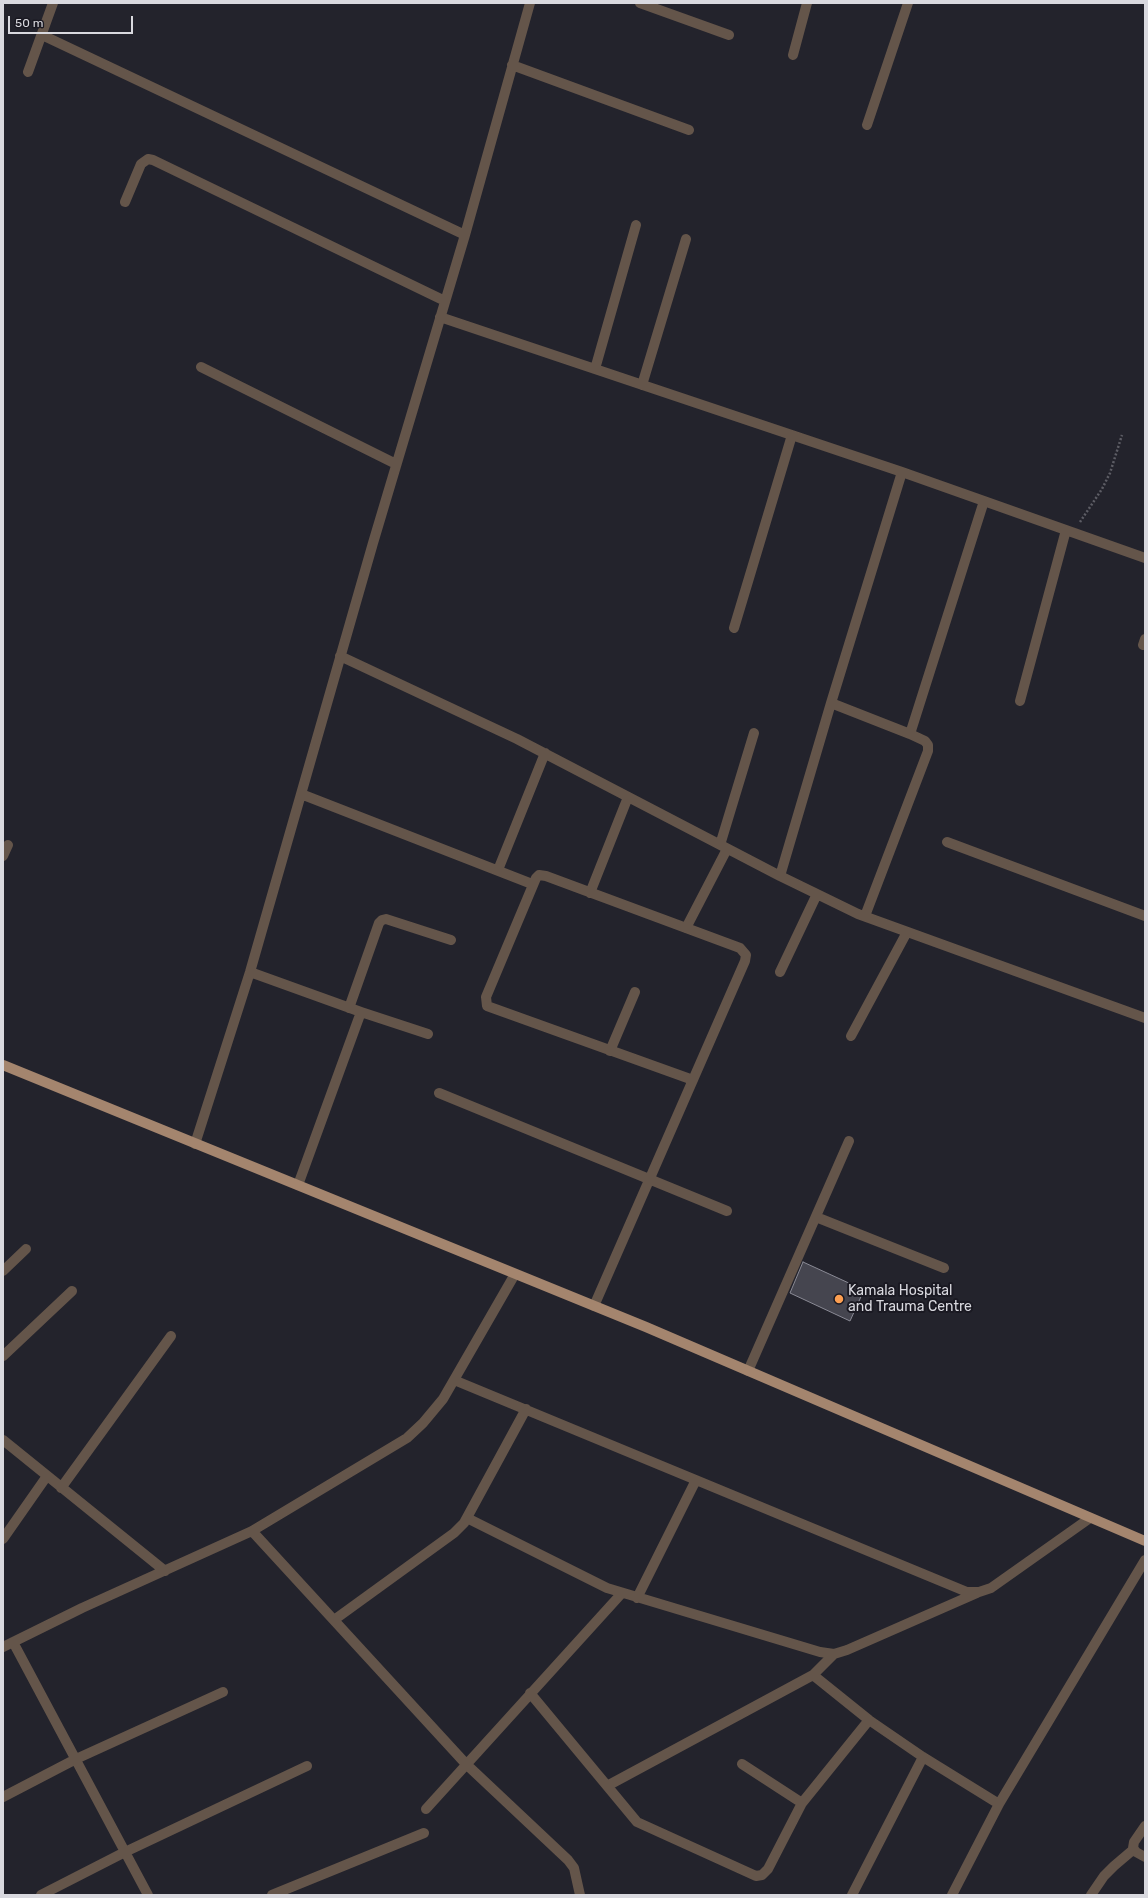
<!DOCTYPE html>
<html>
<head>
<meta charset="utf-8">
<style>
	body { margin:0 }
	#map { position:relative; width:1148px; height:1898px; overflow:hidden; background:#23232c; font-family:Rubik,sans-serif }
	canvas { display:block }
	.frame { position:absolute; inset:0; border:4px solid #d9d9df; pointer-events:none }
	.scale { position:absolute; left:8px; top:16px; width:125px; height:18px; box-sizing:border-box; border:2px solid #d9d9df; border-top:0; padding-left:5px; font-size:12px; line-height:14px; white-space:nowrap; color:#d9d9df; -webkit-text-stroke:3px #1a1922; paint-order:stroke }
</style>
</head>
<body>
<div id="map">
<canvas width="1148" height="1898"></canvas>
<div class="frame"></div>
<div class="scale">50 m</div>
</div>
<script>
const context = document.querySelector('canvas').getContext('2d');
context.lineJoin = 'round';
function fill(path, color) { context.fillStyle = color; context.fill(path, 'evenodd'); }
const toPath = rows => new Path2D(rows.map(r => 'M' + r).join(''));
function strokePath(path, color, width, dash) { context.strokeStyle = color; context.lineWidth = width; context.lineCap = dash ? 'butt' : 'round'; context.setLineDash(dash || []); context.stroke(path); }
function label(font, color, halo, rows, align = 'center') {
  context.font = font + ' Rubik,sans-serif'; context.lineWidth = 4; context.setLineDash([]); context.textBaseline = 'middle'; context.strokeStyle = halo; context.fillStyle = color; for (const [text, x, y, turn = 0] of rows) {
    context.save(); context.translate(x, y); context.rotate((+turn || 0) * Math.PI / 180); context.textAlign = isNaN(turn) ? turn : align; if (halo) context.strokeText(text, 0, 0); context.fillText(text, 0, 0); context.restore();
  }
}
const building = toPath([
	[803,1262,864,1290,850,1321,790,1293,803,1262]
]);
fill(building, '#45454f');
strokePath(building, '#8a8a95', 1);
strokePath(toPath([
	[1080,522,1102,489,1110,473,1122,435]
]), '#5d5d65', 2.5, [2, 2]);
strokePath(toPath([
	[640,3,729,35],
	[42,35,465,235],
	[793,55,807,3],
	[512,65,689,130],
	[28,72,53,3],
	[867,125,908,3],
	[125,202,141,164,148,159,153,160,445,301],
	[440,317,902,472,1145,558],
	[201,367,396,464],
	[595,369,636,225],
	[642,385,686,239],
	[734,628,792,435],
	[1143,645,1145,639],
	[340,656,517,739,780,876,858,914,1145,1018],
	[1020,701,1066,530],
	[831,703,910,734,925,741,928,745,928,751,865,916],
	[910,734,984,501],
	[301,794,532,884],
	[947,842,1145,916],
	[720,845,754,733],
	[3,856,8,845],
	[498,870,545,753],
	[780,876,831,703,902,472],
	[590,893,628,797],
	[686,928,727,849],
	[250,972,361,1012,428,1034],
	[780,972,817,894],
	[349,1008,379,923,382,920,386,919,451,940],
	[851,1036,907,932],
	[610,1051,635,992],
	[439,1093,727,1211],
	[195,1144,250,972,373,543,465,235,530,3],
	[298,1185,361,1012],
	[816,1217,944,1268],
	[3,1271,26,1249],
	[594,1306,745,961,746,955,740,948,546,876,539,875,536,878,486,997,487,1006,693,1080],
	[3,1356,72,1291],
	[748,1371,849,1141],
	[454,1380,967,1592,979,1592,991,1588,1090,1518],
	[3,1440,165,1571],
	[61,1488,171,1336],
	[467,1518,607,1588,820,1652,834,1654,847,1650,977,1593],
	[252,1531,466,1764,568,1860,574,1868,580,1895],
	[3,1539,47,1476],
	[637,1598,696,1480],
	[334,1620,454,1533,464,1523,526,1409],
	[13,1642,148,1895],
	[3,1647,82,1608,252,1531,407,1438,423,1423,443,1399,515,1274],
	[813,1675,869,1720,923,1757,999,1804],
	[530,1693,637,1822,756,1876,762,1875,768,1869,802,1803,869,1720],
	[742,1764,802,1803],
	[607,1786,813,1675,834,1654],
	[3,1797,76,1759,223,1692],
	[426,1809,622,1593],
	[1145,1826,1134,1842,1133,1848,1136,1852,1145,1857],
	[41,1895,125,1852,307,1766],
	[272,1895,424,1833],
	[852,1895,923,1757],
	[952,1895,999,1804,1145,1560],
	[1091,1895,1104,1876,1114,1866,1134,1849]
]), '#64554a', 10);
strokePath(toPath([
	[3,1065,646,1327,1145,1541]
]), '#a4856e', 10);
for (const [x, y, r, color] of [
	[839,1299,5,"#fb9e51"]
]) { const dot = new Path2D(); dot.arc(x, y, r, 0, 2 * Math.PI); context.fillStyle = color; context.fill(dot); strokePath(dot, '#1a1922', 1.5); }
label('14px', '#d9d9df', '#1a1922', [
	["Kamala Hospital",848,1291],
	["and Trauma Centre",848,1307]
], 'left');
</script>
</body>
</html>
